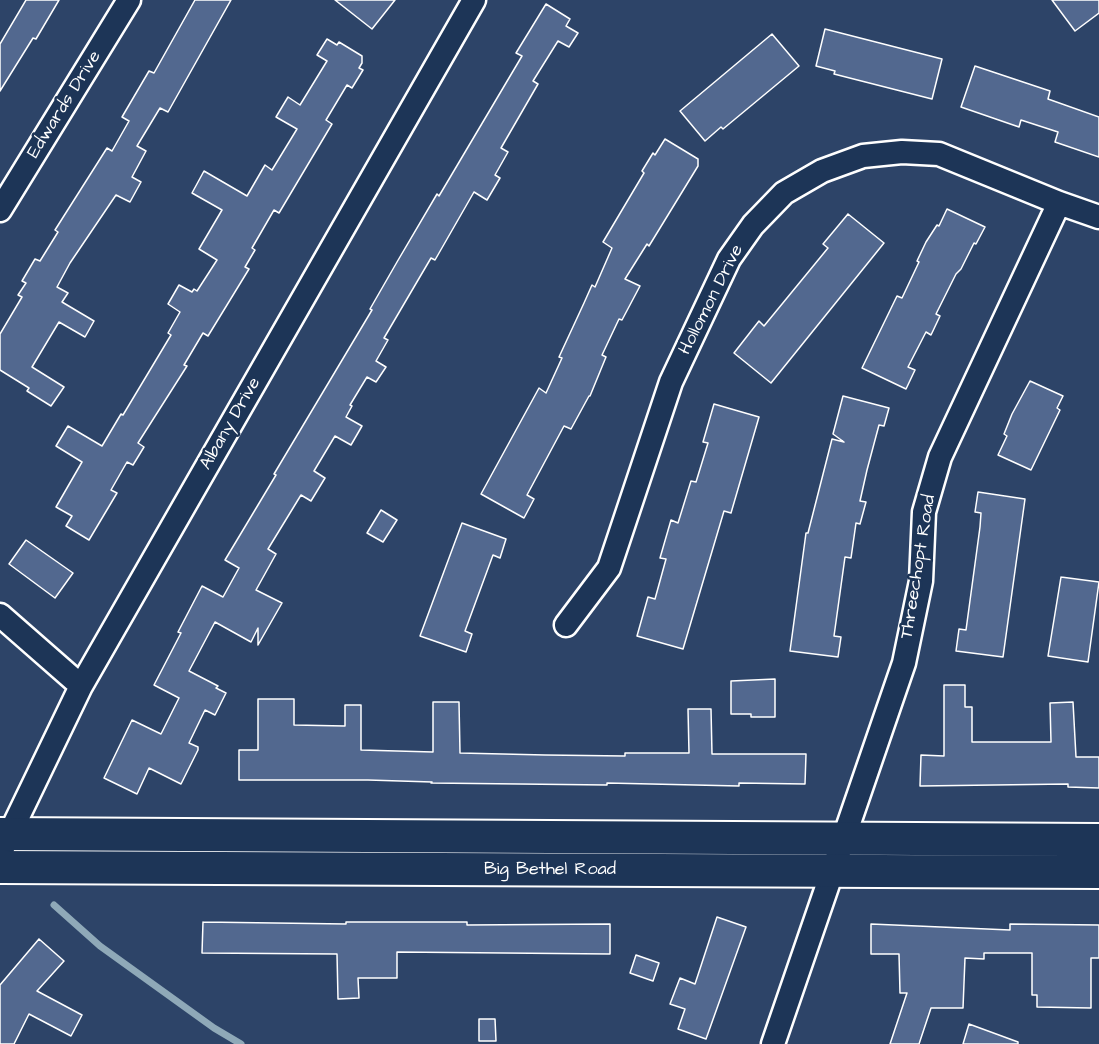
<!DOCTYPE html>
<html>
<head>
<meta charset="utf-8">
<style>
	body { margin:0 }
	canvas { display:block; background:#2d4468 }
</style>
</head>
<body>
<canvas width="1099" height="1044"></canvas>
<script>
const context = document.querySelector('canvas').getContext('2d');
context.lineJoin = 'round';
const toPath = rows => new Path2D(rows.map(r => 'M' + r).join(''));
function strokePath(path, color, width, dash) { context.strokeStyle = color; context.lineWidth = width; context.lineCap = dash ? 'butt' : 'round'; context.setLineDash(dash || []); context.stroke(path); }
function fill(path, color) { context.fillStyle = color; context.fill(path, 'evenodd'); }
function label(font, color, halo, rows, align = 'center') {
  context.font = font + ' "Architects Daughter",sans-serif'; context.lineWidth = 5; context.setLineDash([]); context.textBaseline = 'middle'; context.strokeStyle = halo; context.fillStyle = color; for (const [text, x, y, turn = 0] of rows) {
    context.save(); context.translate(x, y); context.rotate((+turn || 0) * Math.PI / 180); context.textAlign = isNaN(turn) ? turn : align; if (halo) context.strokeText(text, 0, 0); context.fillText(text, 0, 0); context.restore();
  }
}
strokePath(toPath([
	[54,905,100,946,214,1028,241,1044]
]), '#8fa9b8', 7);
const building = toPath([
	[26,0,59,0,36,39,33,38,0,91,0,44,26,0],
	[195,0,231,0,168,112,160,108,137,146,146,151,132,177,141,182,130,202,116,195,70,263,57,287,68,293,62,302,94,321,85,337,59,322,32,367,64,387,51,406,27,391,29,388,0,370,0,334,22,297,18,295,26,283,22,281,35,259,40,261,58,232,55,230,107,148,112,151,129,121,122,117,149,71,154,73,195,0],
	[335,0,395,0,372,29,335,0],
	[1052,0,1099,0,1099,13,1075,31,1052,0],
	[546,4,570,19,566,26,578,33,569,47,558,41,533,81,538,84,501,148,508,152,495,175,500,178,487,200,474,192,435,260,431,258,384,338,388,340,376,361,386,367,376,382,367,377,350,405,352,406,346,417,362,426,351,445,335,436,314,471,325,478,311,501,301,495,268,549,276,554,256,590,282,603,258,645,258,628,251,642,215,622,189,671,218,686,216,688,226,693,215,715,205,710,189,743,198,747,198,750,181,784,149,768,137,794,104,778,132,720,161,734,179,698,154,685,181,633,178,632,202,586,223,597,239,568,225,560,276,475,274,474,372,310,370,309,397,262,437,194,439,196,522,56,516,53,546,4],
	[825,29,942,59,932,99,834,74,835,71,816,66,825,29],
	[772,34,799,66,723,129,721,127,705,141,680,111,772,34],
	[327,39,337,45,339,42,362,56,362,63,359,68,363,70,352,88,347,85,326,120,332,124,279,213,274,210,252,248,255,250,245,267,249,269,208,336,203,333,184,365,187,366,138,443,144,447,133,465,127,462,111,490,117,493,89,540,66,526,72,516,56,507,82,462,56,446,68,426,102,446,121,414,123,415,171,335,168,333,180,312,168,304,179,285,192,292,194,289,197,291,217,260,199,249,222,210,192,193,204,171,247,196,265,165,272,170,297,129,276,117,288,97,300,105,327,61,317,55,327,39],
	[975,66,1050,91,1048,99,1099,117,1099,157,1055,142,1058,132,1021,120,1019,127,961,107,975,66],
	[665,139,698,159,698,166,649,246,647,244,625,279,640,286,622,320,619,319,602,355,606,357,590,396,589,396,571,429,564,426,527,495,534,499,524,518,481,494,539,388,546,393,562,358,559,357,584,303,592,285,595,287,612,248,603,242,644,173,642,171,653,153,655,155,665,139],
	[947,209,985,227,976,244,974,243,961,269,956,274,936,314,940,316,931,335,926,332,908,367,915,370,906,389,862,368,897,296,902,298,919,262,917,261,926,242,937,225,939,226,947,209],
	[848,214,884,243,771,383,734,353,759,321,764,326,828,248,823,244,848,214],
	[1030,381,1063,396,1057,408,1060,410,1031,470,998,455,1007,436,1004,434,1012,414,1030,381],
	[843,396,889,408,884,426,879,425,867,470,860,501,866,502,860,524,856,523,851,558,845,557,834,636,841,637,838,657,790,651,806,533,808,533,832,439,844,442,833,434,843,396],
	[714,404,759,417,731,513,724,511,683,649,637,636,648,597,655,599,666,559,660,558,671,520,678,523,691,481,696,482,708,443,703,442,714,404],
	[978,492,1025,499,1003,657,956,651,959,629,966,630,980,527,981,513,975,512,978,492],
	[381,510,397,520,383,542,367,533,381,510],
	[462,523,506,539,500,558,493,555,465,631,472,634,466,652,420,636,462,523],
	[26,540,73,573,55,598,9,564,26,540],
	[1061,577,1099,582,1088,662,1048,656,1061,577],
	[775,679,775,717,751,717,751,714,731,714,731,681,775,679],
	[944,685,965,685,965,707,972,707,972,742,1051,742,1050,703,1073,702,1076,757,1099,757,1099,788,1068,787,1068,784,920,786,921,755,944,756,944,685],
	[258,699,294,699,294,725,345,726,345,705,361,705,361,750,433,752,433,702,459,702,460,753,545,755,625,756,625,753,689,753,688,709,711,709,712,754,806,754,805,784,739,783,739,786,607,783,607,785,431,783,432,782,368,780,239,780,239,750,258,750,258,699],
	[717,917,746,927,706,1039,678,1029,685,1009,670,1004,680,978,695,984,717,917],
	[203,922,346,924,346,922,467,922,467,925,610,924,610,954,397,952,397,978,358,978,359,998,338,999,337,954,202,953,203,922],
	[871,924,1010,930,1010,924,1099,925,1099,958,1091,958,1091,1008,1037,1007,1037,995,1032,995,1032,953,984,953,984,959,965,958,963,1008,931,1008,919,1044,890,1044,907,993,900,993,899,954,871,954,871,924],
	[39,939,64,961,37,991,82,1015,71,1036,29,1014,14,1044,0,1044,0,985,39,939],
	[636,955,659,963,653,981,630,973,636,955],
	[479,1019,495,1019,496,1041,479,1041,479,1019],
	[969,1024,1018,1042,1018,1044,963,1044,969,1024]
]);
fill(building, '#52688f');
strokePath(building, '#fff', 1.5);
const minor = toPath([
	[0,210,129,0],
	[0,615,81,686],
	[566,625,609,568,671,382,729,259,753,225,784,193,822,171,863,156,902,152,939,154,1059,203,1099,217],
	[0,854,81,686,474,0],
	[773,1044,904,663,921,581,924,512,940,457,1059,203]
]);
const secondary = toPath([
	[0,834,1099,840],
	[0,867,1099,872]
]);
strokePath(minor, '#fff', 27);
strokePath(secondary, '#fff', 36);
strokePath(minor, '#1d3557', 22);
strokePath(secondary, '#1d3557', 32);
label('18px', '#fff', '#1d3557', [
	["Edwards Drive",65,105,-58],
	["Hollomon Drive",712,300,-63],
	["Albany Drive",231,424,-60],
	["Threechopt Road",919,567,-81],
	["Big Bethel Road",550,870]
]);
</script>
</body>
</html>
